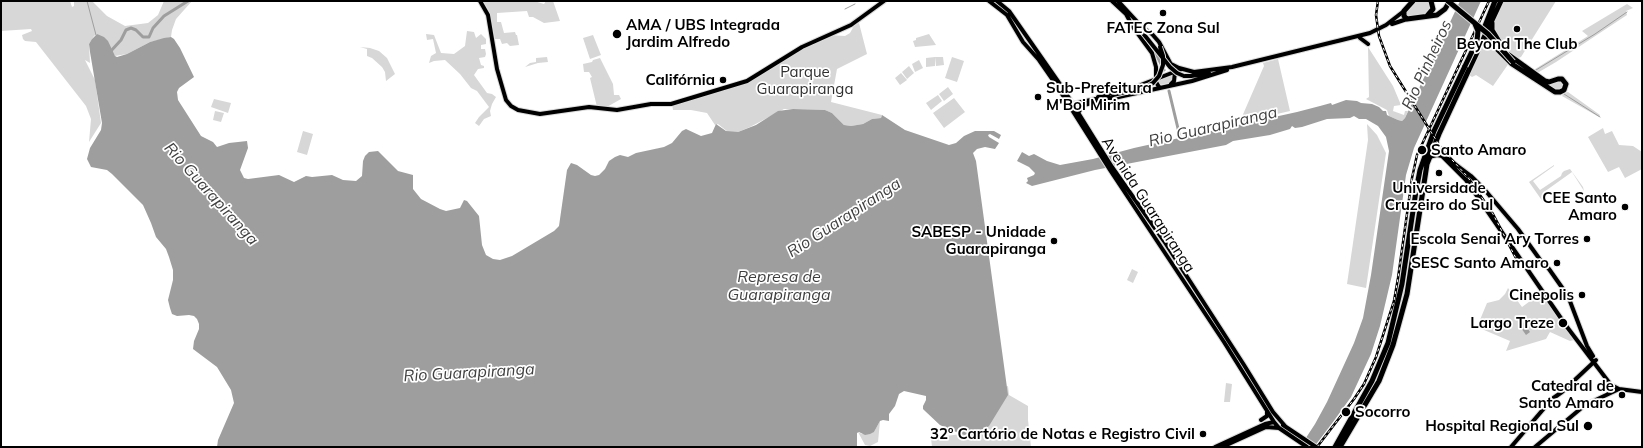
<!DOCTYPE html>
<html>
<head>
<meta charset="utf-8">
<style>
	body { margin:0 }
	#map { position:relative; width:1643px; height:448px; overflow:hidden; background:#fff; font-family:Mulish,sans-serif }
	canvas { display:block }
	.frame { position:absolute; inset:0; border:2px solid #000; pointer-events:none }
</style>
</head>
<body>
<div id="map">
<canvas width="1643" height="448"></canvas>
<div class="frame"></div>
</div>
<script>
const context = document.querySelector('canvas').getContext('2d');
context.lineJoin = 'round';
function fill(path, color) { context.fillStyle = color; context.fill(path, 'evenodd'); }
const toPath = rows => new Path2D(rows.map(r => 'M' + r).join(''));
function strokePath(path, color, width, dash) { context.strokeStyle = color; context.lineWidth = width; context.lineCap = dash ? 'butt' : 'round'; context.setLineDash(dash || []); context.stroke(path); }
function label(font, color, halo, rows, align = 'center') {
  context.font = font + ' Mulish,sans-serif'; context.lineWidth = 3.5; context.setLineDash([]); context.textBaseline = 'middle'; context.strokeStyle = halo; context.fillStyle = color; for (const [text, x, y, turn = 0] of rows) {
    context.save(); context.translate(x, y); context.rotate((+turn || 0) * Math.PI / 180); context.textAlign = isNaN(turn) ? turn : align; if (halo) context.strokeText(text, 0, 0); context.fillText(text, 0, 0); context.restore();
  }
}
fill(toPath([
	[1,1,70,1,72,7,74,6,74,1,92,1,107,16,125,26,148,23,158,15,164,1,192,1,176,19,172,30,171,37,150,42,127,54,115,56,97,34,94,36,89,44,90,63,85,60,95,80,101,123,89,142,91,119,86,106,36,42,25,41,23,39,22,35,32,31,31,29,1,31],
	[483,1,534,1,544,4,546,1,553,1,560,21,544,23,533,17,529,17,527,11,497,13,497,22,501,22,504,33,515,32,516,35,517,35,519,45,510,46,507,43,502,44,500,39,495,39,489,11],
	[1416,1,1429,1,1431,8,1426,15,1407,17,1404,13],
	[1504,1,1556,1,1521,57,1516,59,1506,48,1497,35,1493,23],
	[1627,4,1633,8,1626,11,1627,15,1556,62,1539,72,1532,71,1588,36,1582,31],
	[859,23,867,54,837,69,831,102,882,115,881,118,872,119,863,124,851,126,844,125,832,113,825,110,784,109,750,127,738,132,728,132,718,124,715,125,707,113,691,110,673,110,672,104,736,85,792,54,829,35,845,36,850,33,855,24],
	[467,31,474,32,476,38,481,34,486,39,486,44,481,45,481,49,485,49,486,54,485,57,479,58,481,65,484,66,484,68,478,69,474,75,487,93,492,94,496,97,492,104,490,111,491,116,484,119,479,126,475,123,479,117,489,107,477,91,471,88,460,74,445,60,434,61,429,63,431,56,436,53,433,39,427,40,426,34,434,35,441,53,454,54,465,46],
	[929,34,936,45,915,47,913,41,916,40,916,38],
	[593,35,601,55,590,59,583,38],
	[1487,45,1491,45,1509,63,1493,86,1476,75,1472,77,1469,75,1481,50],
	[360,47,370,48,379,51,387,58,395,74,386,81,385,72,382,67,372,58,367,56,367,49],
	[1368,47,1393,86,1401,105,1394,106,1393,111,1404,115,1405,111,1408,111,1405,118,1402,121,1398,120,1389,116,1387,110,1366,99,1369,97],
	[1502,49,1545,82,1558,80,1563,82,1564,87,1560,91,1551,88,1514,62],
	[547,57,548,62,538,63,525,67,530,63,536,62,536,58],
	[935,57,935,66,926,67,926,58],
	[943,57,944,65,936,66,935,57],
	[952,57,964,61,957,82,945,78],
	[600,58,613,84,614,95,619,95,621,99,605,108,597,107,590,78,592,77,589,72,584,72,583,64,592,62,593,60],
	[1278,59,1290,111,1242,122,1241,119,1264,66,1263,63],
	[919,60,923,68,915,72,912,64],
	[909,66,914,73,907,79,902,72],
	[901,73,907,80,900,85,895,78],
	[1171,74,1174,77,1170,83,1159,85,1157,80],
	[1464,76,1422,178,1418,209,1415,208,1420,177,1436,130],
	[948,87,953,94,944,101,939,94],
	[1568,92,1600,115,1599,117,1562,96,1564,93],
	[938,95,942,101,931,110,926,103],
	[954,98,965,112,944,128,933,113],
	[214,99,231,103,228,113,211,107],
	[215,111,224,113,221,122,213,120],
	[1367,124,1377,135,1386,153,1366,288,1347,284,1368,140],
	[1603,128,1605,134,1612,131,1619,145,1633,146,1642,152,1642,169,1625,178,1619,167,1608,172,1588,137],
	[303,131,313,134,307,155,297,152],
	[1554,165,1554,166,1533,181,1540,190,1561,176,1562,173,1564,171,1570,169,1583,187,1584,191,1572,172,1544,192,1546,195,1543,197,1545,200,1543,202,1529,182],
	[1415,211,1417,211,1415,224,1403,303,1401,304,1407,276],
	[1132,269,1138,272,1133,283,1127,280],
	[1508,288,1522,307,1541,293,1574,340,1570,341,1550,332,1546,339,1506,351,1510,341,1477,327,1487,303,1499,300,1505,294],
	[1400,306,1402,307,1396,329,1376,382,1367,398,1366,396,1382,366],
	[1226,383,1232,384,1230,402,1224,402],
	[1008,386,1009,395,1028,406,1028,420,1031,447,932,447,931,438,961,434,940,425,923,409,929,412],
	[880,421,878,442,870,446,865,445,858,432,862,434,874,432]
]), '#d7d7d7');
fill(toPath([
	[1460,1,1481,1,1414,148,1406,175,1392,275,1380,326,1371,354,1351,397,1333,422,1314,447,1300,447,1315,424,1327,402,1354,343,1363,318,1371,275,1389,151,1386,137,1378,126,1366,119,1359,119,1354,116,1350,118,1327,119,1302,127,1295,128,1292,126,1290,129,1270,135,1233,141,1226,145,1095,170,1032,186,1026,183,1028,181,1027,178,1034,175,1035,173,1029,167,1017,161,1022,152,1029,156,1034,154,1047,161,1060,165,1093,159,1134,148,1297,112,1320,106,1331,103,1332,105,1346,100,1357,101,1361,103,1372,104,1379,107,1383,111,1386,111,1387,115,1389,116,1398,120,1402,121,1405,118],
	[97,34,104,37,108,41,115,56,117,57,127,54,150,42,164,38,171,37,174,39,180,48,194,77,179,88,177,92,178,100,201,136,213,142,217,147,229,143,247,141,248,148,240,170,244,178,248,179,279,175,294,182,306,176,312,177,332,175,343,180,356,181,362,176,363,161,365,156,369,152,378,151,398,171,413,175,413,189,421,199,440,209,446,211,460,208,464,200,467,201,479,216,482,245,486,255,493,259,500,260,512,256,554,231,559,226,567,170,571,163,577,165,591,175,595,176,599,175,605,169,609,161,615,157,620,155,628,157,636,153,664,147,672,143,682,131,686,129,701,136,712,133,716,124,726,131,738,132,756,125,778,111,793,109,825,110,832,113,844,125,851,126,863,124,872,119,881,118,882,115,905,130,949,145,956,143,964,136,975,131,994,131,1001,135,999,139,990,134,988,135,989,137,999,143,995,149,985,147,977,149,973,153,976,161,1008,395,989,426,977,435,970,436,961,434,940,425,923,409,923,406,926,400,926,396,904,391,899,394,895,406,889,414,889,421,883,420,880,421,874,432,870,434,865,435,859,432,857,433,857,447,217,447,218,440,234,403,231,390,217,367,193,349,194,341,199,329,199,324,197,319,194,316,189,315,177,316,172,314,170,308,168,300,173,280,173,270,169,257,166,249,156,237,151,223,143,205,112,174,107,170,91,167,87,159,90,148,101,130,102,123,90,52,89,44,92,39],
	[1523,322,1530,332,1526,335,1519,325]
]), '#9e9e9e');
strokePath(toPath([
	[87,1,96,35],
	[845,9,855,4],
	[1536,70,1595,34,1627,12],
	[1564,94,1600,117]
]), '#9e9e9e', 1);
strokePath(toPath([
	[110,52,121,40,126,30,131,28,136,30,143,37,149,37,153,28,164,16,188,1],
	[1156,54,1164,70],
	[1169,91,1181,141]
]), '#9e9e9e', 3);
const major = toPath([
	[480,1,488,15,497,69,506,100,511,106,518,110,540,114,589,107,617,110,651,104,671,104,747,81,802,47,851,25,884,1],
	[989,1,1007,15,1023,42,1039,60,1055,83,1110,170,1224,342,1274,422,1279,428,1307,447],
	[997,1,1009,11,1064,90,1112,167,1164,241,1244,365,1273,412,1285,426],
	[1112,1,1126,14,1133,27,1152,53,1156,67,1156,82,1159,87],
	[1118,1,1143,28,1152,34,1159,42,1175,72,1174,81,1171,84],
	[1392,24,1407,19],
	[1360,38,1368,44],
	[1171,64,1179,68,1194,72,1232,67,1370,33,1386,25,1404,11],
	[1184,76,1191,76,1209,73],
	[1098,97,1138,86,1182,69],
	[1072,104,1100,98,1114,98,1192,81,1227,70],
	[1077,114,1084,105,1099,101],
	[1434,146,1439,152,1471,176,1484,189,1518,229,1541,261,1549,269,1568,296,1587,346,1593,356],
	[1429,157,1437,155,1442,156,1466,180,1567,327,1611,385,1619,389,1642,392],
	[1608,394,1611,390,1612,385],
	[1261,420,1267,416,1267,411],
	[1283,425,1316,447],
	[1215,447,1265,424,1274,422],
	[1222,447,1266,427,1279,428],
	[1511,447,1552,399,1562,392,1596,360],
	[1535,447,1585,405,1619,389]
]);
const highway = toPath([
	[1413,1,1404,11,1404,16,1407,19,1437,15,1445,9,1450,1],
	[1427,16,1433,9,1431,1],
	[1492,23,1492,30,1503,48],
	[1483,31,1495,1],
	[1495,36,1490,33,1487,36,1489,41,1512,64,1555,92,1560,92,1564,90,1566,84,1562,79,1558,79,1549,82,1545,81,1509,55],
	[1335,447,1372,381,1388,343,1402,284,1416,191,1420,170,1434,131,1465,66],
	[1340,447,1379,381,1393,345,1407,294,1427,164,1439,134,1501,1]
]);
strokePath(major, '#dbdbdb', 6);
strokePath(highway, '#dbdbdb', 7);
strokePath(major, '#000', 4);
strokePath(highway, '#000', 5);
const rail = toPath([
	[1378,1,1376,15,1379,36,1390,66,1441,148,1467,176,1493,214,1520,266],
	[1317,447,1354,399,1364,384,1376,357,1394,301,1398,278,1412,178,1417,155,1489,1]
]);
strokePath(rail, '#000', 2.5);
strokePath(rail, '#fff', 1, [3]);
const majorBridge = toPath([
	[1134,22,1170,67,1177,73,1184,76],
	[1113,95,1146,87,1153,83,1159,76,1163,65,1163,56,1160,47]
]);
const highwayBridge = toPath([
	[1448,1,1488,34,1513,62],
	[1465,66,1477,41,1478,31,1475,24]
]);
strokePath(majorBridge, '#dbdbdb', 6, []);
strokePath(highwayBridge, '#dbdbdb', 7, []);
strokePath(majorBridge, '#000', 4);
strokePath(highwayBridge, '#000', 5);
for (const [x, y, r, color] of [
	[1163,13,4,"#000"],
	[1517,29,4,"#000"],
	[617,34,5,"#000"],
	[723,80,4,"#000"],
	[1038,97,4,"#000"],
	[1422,150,5,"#000"],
	[1439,173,4,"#000"],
	[1625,207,4,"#000"],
	[1587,239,4,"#000"],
	[1054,241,4,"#000"],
	[1557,263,4,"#000"],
	[1582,295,4,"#000"],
	[1563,323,5,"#000"],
	[1622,395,4,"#000"],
	[1346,412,5,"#000"],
	[1588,426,5,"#000"],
	[1203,434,4,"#000"]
]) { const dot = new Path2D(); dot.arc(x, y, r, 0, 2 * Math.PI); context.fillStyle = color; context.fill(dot); strokePath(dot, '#fff', 1.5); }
label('bold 15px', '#000', '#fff', [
	["AMA / UBS Integrada",626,25,"left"],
	["Jardim Alfredo",626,42,"left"],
	["FATEC Zona Sul",1163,28,"center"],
	["Beyond The Club",1517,44,"center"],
	["Califórnia",715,80],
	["Sub-Prefeitura",1046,88,"left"],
	["M'Boi Mirim",1046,105,"left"],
	["Santo Amaro",1431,150,"left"],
	["Universidade",1439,188,"center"],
	["Cruzeiro do Sul",1439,205,"center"],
	["CEE Santo",1617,198],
	["Amaro",1617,215],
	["SABESP - Unidade",1046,232],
	["Guarapiranga",1046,249],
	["Escola Senai Ary Torres",1579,239],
	["SESC Santo Amaro",1549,263],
	["Cinepolis",1574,295],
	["Largo Treze",1554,323],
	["Catedral de",1614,386],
	["Santo Amaro",1614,403],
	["Socorro",1355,412,"left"],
	["Hospital Regional Sul",1579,426],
	["32º Cartório de Notas e Registro Civil",1195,434]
], 'right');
label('15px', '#2e2e2e', '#fff', [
	["Parque",805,72],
	["Guarapiranga",805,89]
]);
label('15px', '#000', '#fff', [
	["Avenida Guarapiranga",1148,205,57]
]);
label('italic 16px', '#3f3f3f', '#fff', [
	["Rio Pinheiros",1427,65,-65],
	["Rio Guarapiranga",1213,127,-13],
	["Rio Guarapiranga",211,194,48],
	["Rio Guarapiranga",844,218,-33],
	["Represa de",779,277],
	["Guarapiranga",779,295],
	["Rio Guarapiranga",469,373,-3]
]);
</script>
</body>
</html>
